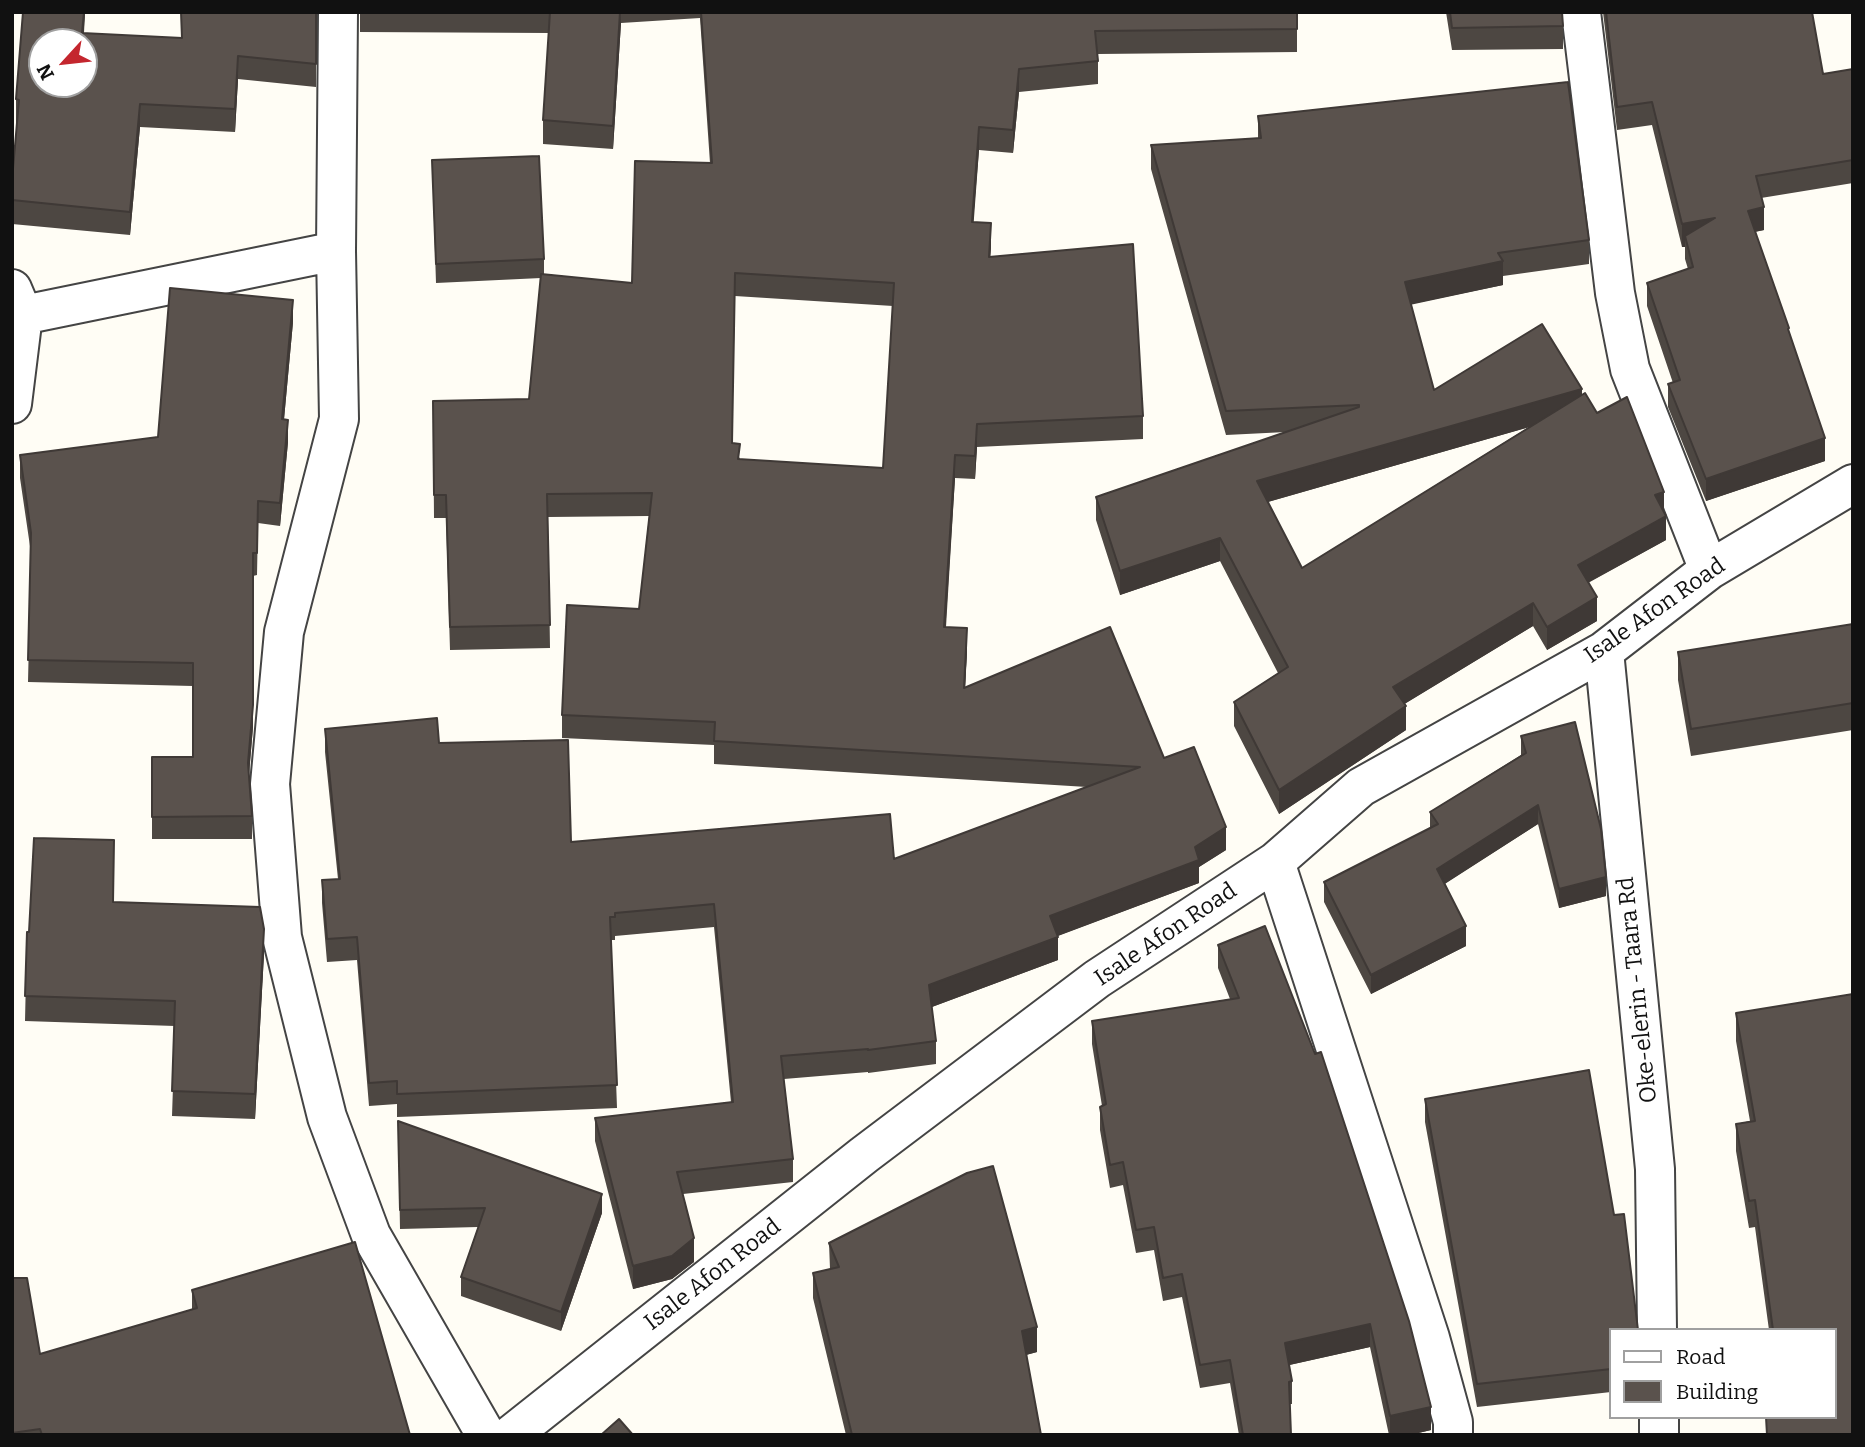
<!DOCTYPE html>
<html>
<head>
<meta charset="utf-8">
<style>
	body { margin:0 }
	#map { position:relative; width:1865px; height:1447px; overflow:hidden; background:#fffdf5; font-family:Bitter,serif }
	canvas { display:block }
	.frame { position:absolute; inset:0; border:14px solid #111; pointer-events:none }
	.legend { position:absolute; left:1609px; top:1328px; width:228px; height:91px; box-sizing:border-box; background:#fff; border:2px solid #a0a0a0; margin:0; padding:9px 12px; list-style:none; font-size:21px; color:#111 }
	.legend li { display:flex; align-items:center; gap:14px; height:35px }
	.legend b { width:35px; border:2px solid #a0a0a0 }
	.north { position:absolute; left:28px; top:28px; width:70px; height:70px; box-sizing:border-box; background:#fff; border:2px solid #a0a0a0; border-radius:50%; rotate:243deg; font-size:19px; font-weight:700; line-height:28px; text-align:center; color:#111 }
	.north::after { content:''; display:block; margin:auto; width:24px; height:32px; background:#c4262e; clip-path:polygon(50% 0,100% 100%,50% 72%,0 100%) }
</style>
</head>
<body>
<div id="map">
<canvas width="1865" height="1447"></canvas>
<div class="frame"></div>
<ul class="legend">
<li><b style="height:9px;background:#fff"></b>Road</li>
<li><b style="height:19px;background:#5a524d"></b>Building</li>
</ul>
<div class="north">N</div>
</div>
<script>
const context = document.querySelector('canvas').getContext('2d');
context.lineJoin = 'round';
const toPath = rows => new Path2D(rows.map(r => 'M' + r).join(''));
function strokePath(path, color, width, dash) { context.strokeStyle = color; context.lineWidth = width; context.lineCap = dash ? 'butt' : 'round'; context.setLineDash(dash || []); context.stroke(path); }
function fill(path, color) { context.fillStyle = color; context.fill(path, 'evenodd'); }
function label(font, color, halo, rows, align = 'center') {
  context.font = font + ' Bitter,serif'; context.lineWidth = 7; context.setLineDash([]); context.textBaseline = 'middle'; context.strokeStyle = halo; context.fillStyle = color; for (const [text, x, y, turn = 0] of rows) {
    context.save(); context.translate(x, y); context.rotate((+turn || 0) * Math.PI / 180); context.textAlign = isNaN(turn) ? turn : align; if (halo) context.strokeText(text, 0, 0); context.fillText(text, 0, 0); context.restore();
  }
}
const street = toPath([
	[338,12,336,251,339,419,284,632,270,784,282,937,327,1117,371,1235,486,1435],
	[1581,12,1615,293,1630,369,1709,570],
	[12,289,23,315,12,404],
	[23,315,336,251],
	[1604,651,1655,1169,1657,1330],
	[1275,862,1430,1338,1453,1422,1453,1435],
	[1659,1417,1659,1435],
	[511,1435,864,1155,1097,979,1275,862,1361,787,1604,651,1709,570,1853,484]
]);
strokePath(street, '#444', 42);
strokePath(street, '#fff', 38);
fill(toPath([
	[23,12,85,12,84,33,181,38,316,12,316,87,238,79,235,132,140,127,130,235,12,224,12,180,17,123,16,123,16,99],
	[360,12,1297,12,1297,52,1098,54,1098,84,1019,92,1013,153,979,150,973,222,991,246,990,257,1143,416,1143,439,977,447,975,479,955,478,946,627,967,651,965,687,1164,758,1226,850,1199,867,1199,883,1057,936,1058,960,932,1007,936,1041,936,1064,868,1073,868,1072,784,1079,793,1159,793,1182,683,1194,694,1262,672,1279,633,1289,595,1141,595,1118,731,1102,714,927,615,936,615,940,611,940,617,1108,397,1117,397,1104,369,1106,357,960,327,962,322,903,322,880,338,879,325,752,325,729,439,743,571,842,894,859,1087,787,714,764,714,745,562,738,562,715,639,609,649,516,548,517,550,648,450,650,446,518,434,518,433,401,529,399,541,278,436,283,432,160,544,259,544,274,632,283,710,163,700,18,621,23,613,149,543,144,543,120,549,33,360,32],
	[735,296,893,306,883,468,740,459,732,443],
	[1446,12,1562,12,1563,26,1563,49,1452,50],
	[1603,12,1812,12,1823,74,1853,69,1853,183,1761,198,1764,230,1755,232,1789,333,1825,461,1706,501,1668,407,1668,384,1673,383,1647,306,1647,283,1688,269,1685,259,1685,247,1682,247,1652,125,1617,130],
	[1258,116,1589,240,1589,264,1503,276,1503,285,1411,304,1434,390,1582,394,1597,413,1664,512,1666,540,1588,583,1597,621,1547,650,1533,626,1404,704,1406,730,1279,814,1234,726,1234,702,1278,673,1220,561,1120,595,1096,520,1096,497,1286,432,1226,435,1151,169,1151,145,1258,138],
	[1529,427,1302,568,1268,502],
	[293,322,284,419,288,442,280,526,258,523,257,575,253,576,253,727,249,775,252,816,252,839,152,839,152,757,193,757,193,686,28,682,31,553,20,478,20,455,158,437],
	[1853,624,1853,730,1691,756,1678,680,1678,652],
	[1521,736,1606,896,1559,908,1538,824,1444,884,1466,946,1371,994,1324,902,1324,882,1430,828,1430,812,1521,755],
	[114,902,264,954,255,1119,172,1116,175,1026,25,1021,27,932,29,932],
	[1218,945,1431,1430,1410,1435,1389,1435,1370,1347,1289,1365,1292,1381,1292,1404,1290,1404,1291,1435,1239,1435,1230,1383,1200,1388,1182,1297,1163,1301,1154,1250,1136,1253,1123,1185,1110,1188,1100,1130,1100,1107,1102,1106,1092,1044,1092,1021,1230,999,1218,968],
	[1853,994,1853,1435,1766,1435,1766,1417,1835,1417,1835,1330,1769,1330,1755,1227,1749,1228,1736,1151,1736,1124,1750,1121,1736,1041,1736,1013],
	[1425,1099,1611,1330,1611,1392,1477,1407,1425,1122],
	[398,1121,602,1213,561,1331,461,1296,461,1277,478,1227,400,1229],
	[829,1243,1037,1352,1026,1355,1041,1435,846,1435,813,1298,813,1273,830,1269],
	[12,1278,40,1354,192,1310,192,1290,410,1435,12,1435]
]), '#4d4742');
fill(toPath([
	[84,12,85,12,83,42,82,42],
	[620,12,621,23,613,149,613,126],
	[238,56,238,79,235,132,235,109],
	[1019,69,1019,92,1013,153,1013,130],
	[140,104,140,127,130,235,130,212],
	[979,127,979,150,972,245,972,222],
	[1764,207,1764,230,1748,233,1748,211],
	[1715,218,1685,236,1685,247,1682,247,1682,224],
	[991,223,991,246,989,281,989,257],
	[1503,261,1503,285,1405,306,1405,282],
	[293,300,293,322,282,441,282,419],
	[1582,389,1582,412,1257,505,1257,481],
	[288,420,288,442,280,526,280,503],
	[977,424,977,447,975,479,975,456],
	[1825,438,1825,461,1706,501,1706,479],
	[955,455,955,478,944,650,944,627],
	[1664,492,1664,515,1655,495],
	[1666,516,1666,540,1578,588,1578,565],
	[1220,538,1220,561,1120,595,1120,571],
	[1597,597,1597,621,1547,650,1547,627],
	[1533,603,1533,626,1393,711,1393,687],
	[967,628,967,651,964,711,964,688],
	[253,705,253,727,248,785,248,763],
	[1406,706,1406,730,1279,814,1279,790],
	[1538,805,1538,824,1437,889,1437,869],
	[1226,827,1226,850,1199,867,1199,883,1050,939,1050,916,1195,847],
	[1606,877,1606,896,1559,908,1559,889],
	[1466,926,1466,946,1371,994,1371,975],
	[264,929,264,954,255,1119,255,1094],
	[1058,937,1058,960,929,1008,929,985],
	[602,1194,602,1213,561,1331,561,1312],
	[694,1238,694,1262,672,1279,633,1289,633,1266],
	[1370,1324,1370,1347,1285,1366,1285,1343],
	[1037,1327,1037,1352,1022,1356,1022,1331],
	[1431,1407,1431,1430,1410,1435,1390,1435,1390,1416]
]), '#3f3936');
const building = toPath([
	[23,12,84,12,82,33,182,38,181,12,316,12,316,64,238,56,235,109,140,104,130,212,12,200,12,180,19,100,16,99,23,12],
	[42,42,84,42,84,84,42,84,42,42],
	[550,12,620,12,613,126,543,120,550,12],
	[701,12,1297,12,1297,29,1095,31,1098,61,1019,69,1013,130,979,127,972,222,991,223,989,257,1133,244,1143,416,977,424,975,456,955,455,944,627,967,628,964,688,1110,627,1164,758,1194,747,1226,827,1195,847,1199,860,1050,916,1058,937,929,985,936,1041,868,1050,868,1049,781,1056,793,1159,677,1172,694,1238,672,1256,633,1266,595,1118,733,1102,714,904,615,913,615,917,610,917,617,1085,397,1094,397,1081,369,1083,357,937,327,939,322,880,340,879,325,729,437,718,439,743,568,740,571,842,890,814,894,859,1140,767,714,741,715,722,562,715,567,605,639,609,652,493,547,494,550,625,450,627,446,495,434,495,433,401,529,399,541,274,632,283,635,161,712,163,701,12],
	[735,273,894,283,883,468,738,459,740,444,732,443,735,273],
	[1450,12,1562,12,1563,26,1452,28,1450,12],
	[1606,12,1812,12,1823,74,1853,69,1853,160,1756,176,1764,207,1748,211,1789,328,1788,329,1825,438,1706,479,1668,384,1680,380,1647,283,1693,267,1685,236,1715,218,1682,224,1652,102,1617,107,1606,12],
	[1568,82,1589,240,1498,253,1503,261,1405,282,1434,390,1542,324,1582,389,1257,481,1302,568,1585,393,1597,413,1627,397,1664,492,1655,495,1666,516,1578,565,1597,597,1547,627,1533,603,1393,687,1406,706,1279,790,1234,702,1288,667,1220,538,1120,571,1096,497,1359,407,1359,405,1226,411,1151,145,1261,138,1258,116,1568,82],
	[539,156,544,259,436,264,432,160,539,156],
	[170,288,293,300,282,419,288,420,280,503,258,501,257,553,253,553,253,705,248,763,252,816,152,817,152,757,193,757,193,663,28,660,31,533,20,455,158,437,170,288],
	[1853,624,1853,703,1691,729,1678,652,1853,624],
	[1575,722,1601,829,1606,877,1559,889,1538,805,1437,869,1466,926,1371,975,1324,882,1438,824,1430,812,1526,753,1521,736,1575,722],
	[34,838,114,840,113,902,260,907,264,929,255,1094,172,1091,175,1001,25,996,27,932,29,932,34,838],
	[1265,926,1315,1054,1321,1052,1409,1321,1431,1407,1390,1416,1370,1324,1285,1343,1292,1381,1289,1382,1291,1435,1243,1435,1230,1360,1200,1365,1182,1274,1163,1278,1154,1227,1136,1230,1123,1162,1110,1165,1100,1107,1106,1104,1092,1021,1239,998,1218,945,1265,926],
	[1853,994,1853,1435,1767,1435,1766,1417,1835,1417,1835,1330,1773,1330,1755,1200,1749,1201,1736,1124,1755,1121,1736,1013,1853,994],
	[1589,1070,1614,1215,1624,1214,1638,1330,1611,1330,1611,1369,1477,1384,1425,1099,1589,1070],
	[398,1121,602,1194,561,1312,461,1277,485,1208,400,1210,398,1121],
	[993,1166,1037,1327,1022,1331,1041,1435,852,1435,813,1273,839,1267,829,1243,967,1173,993,1166],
	[355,1242,410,1435,42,1435,40,1429,12,1433,12,1278,27,1278,40,1354,197,1308,192,1290,355,1242],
	[619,1419,633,1435,601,1435,619,1419]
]);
fill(building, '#5a524d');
strokePath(building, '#3f3936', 2);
label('23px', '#111', '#fff', [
	["Isale Afon Road",1655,611,-35],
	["Isale Afon Road",1166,935,-34],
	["Oke-elerin - Taara Rd",1638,990,-96],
	["Isale Afon Road",713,1275,-38]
]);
</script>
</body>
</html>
